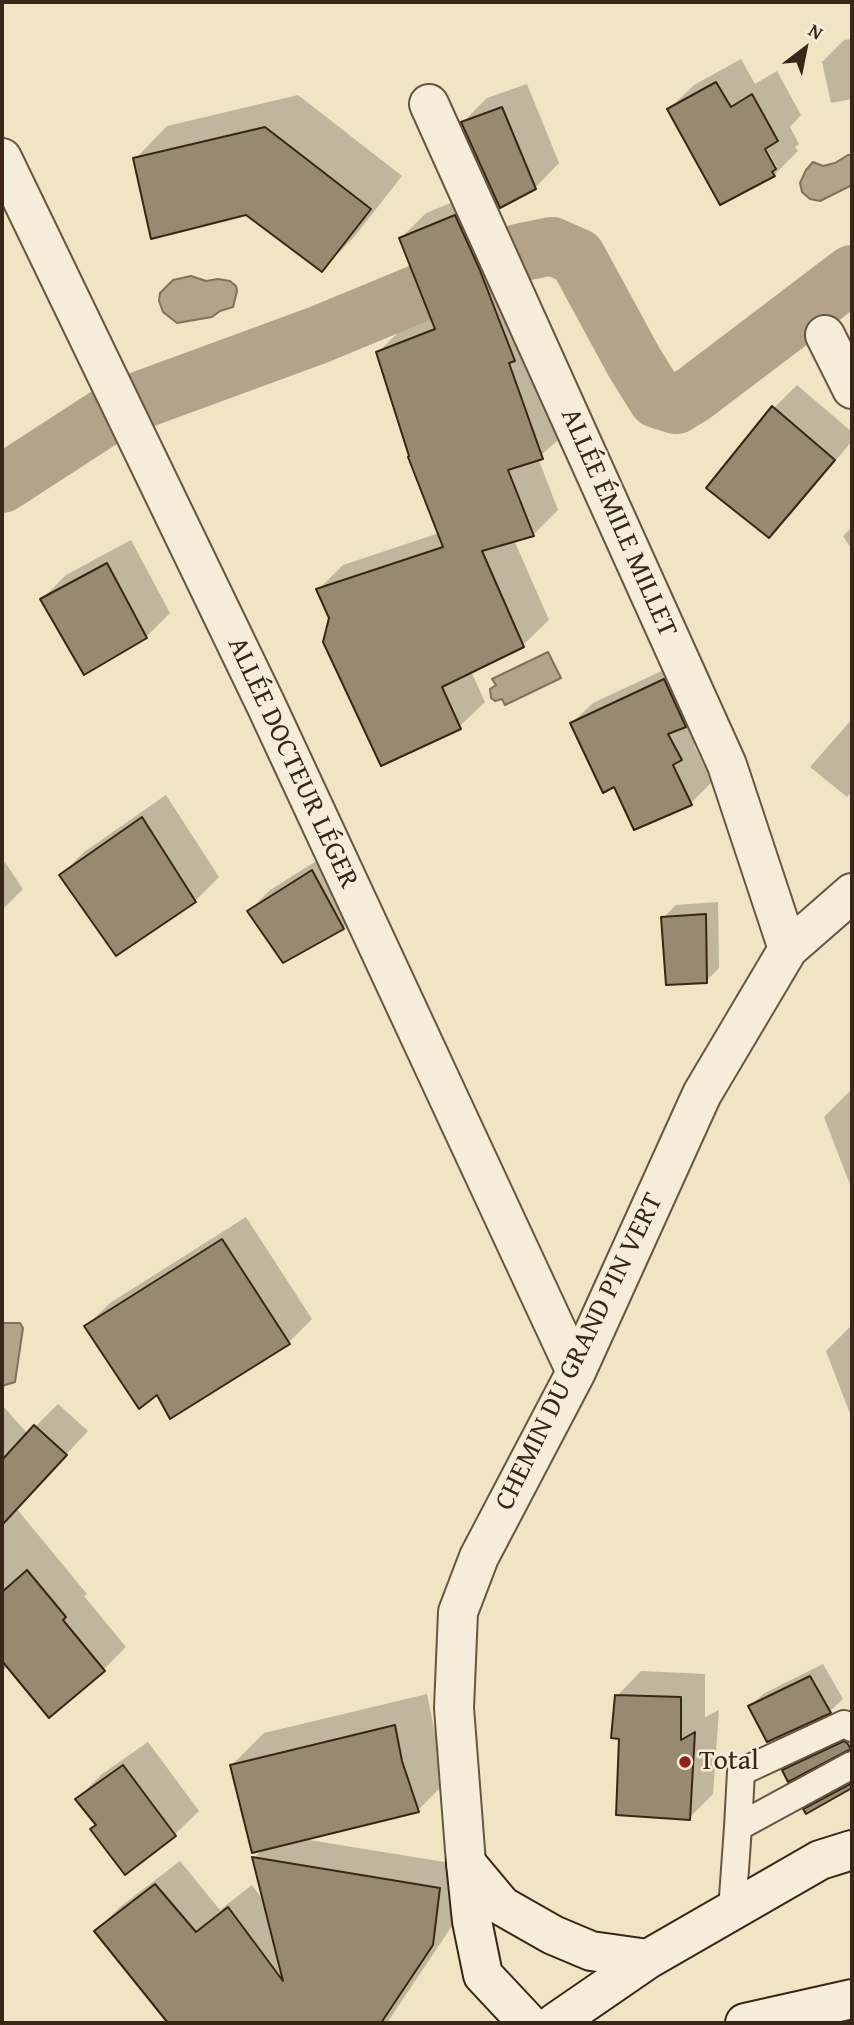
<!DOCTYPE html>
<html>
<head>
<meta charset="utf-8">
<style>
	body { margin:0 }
	#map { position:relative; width:854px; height:2025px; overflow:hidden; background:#f0e4c5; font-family:"Gentium Book Plus",serif }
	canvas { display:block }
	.frame { position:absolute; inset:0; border:4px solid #392616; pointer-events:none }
	.north { position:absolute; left:770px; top:14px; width:70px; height:70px; -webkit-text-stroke:5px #f5edd9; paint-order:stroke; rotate:32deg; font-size:19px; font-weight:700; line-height:28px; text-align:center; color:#392616 }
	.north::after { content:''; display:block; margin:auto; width:24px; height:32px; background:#392616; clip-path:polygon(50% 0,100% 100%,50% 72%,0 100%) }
</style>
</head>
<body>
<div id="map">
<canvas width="854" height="2025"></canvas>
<div class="frame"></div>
<div class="north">N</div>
</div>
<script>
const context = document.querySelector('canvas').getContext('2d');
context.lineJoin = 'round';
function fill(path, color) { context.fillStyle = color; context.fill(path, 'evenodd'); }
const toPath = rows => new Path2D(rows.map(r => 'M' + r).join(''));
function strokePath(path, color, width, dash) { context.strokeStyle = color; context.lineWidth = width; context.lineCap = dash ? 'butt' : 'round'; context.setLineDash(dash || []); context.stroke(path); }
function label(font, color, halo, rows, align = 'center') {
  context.font = font + ' "Gentium Book Plus",serif'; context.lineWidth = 5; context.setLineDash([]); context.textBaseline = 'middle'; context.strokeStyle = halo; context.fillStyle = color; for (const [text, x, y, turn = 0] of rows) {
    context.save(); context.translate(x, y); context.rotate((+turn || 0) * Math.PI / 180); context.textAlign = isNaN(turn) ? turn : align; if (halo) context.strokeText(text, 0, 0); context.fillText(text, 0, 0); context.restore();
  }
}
const water = toPath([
	[848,155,852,155,852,185,820,201,810,199,802,192,800,183,806,170,813,162,823,166,835,163,848,155],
	[191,276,206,281,218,279,230,281,236,286,237,291,233,307,220,311,212,317,177,323,163,312,159,301,160,293,173,280,191,276],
	[548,652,561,678,505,705,502,699,495,701,491,698,490,689,496,685,492,679,548,652],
	[2,1323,20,1323,23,1328,15,1382,2,1386,2,1323]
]);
fill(water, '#b2a38a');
strokePath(water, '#82715c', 2);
fill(toPath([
	[852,31,852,99,831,103,822,62,844,40,851,39],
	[741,59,755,84,777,71,801,115,790,127,799,144,795,147,798,151,774,175,669,109,694,85],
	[762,141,777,167,773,167,759,142],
	[527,84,559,163,535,188,463,122,487,98],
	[298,95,402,176,354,237,322,270,247,213,135,159,167,126],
	[480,191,567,432,538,458,558,510,533,535,514,540,549,620,523,645,471,671,485,702,459,727,331,618,318,590,343,565,439,533,378,352,404,327,432,316,401,238,426,213],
	[797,385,852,432,852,441,792,513,769,536,774,408],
	[852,527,852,550,843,536],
	[131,540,170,613,146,637,42,599,66,575],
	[685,660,702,738,694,745,712,782,691,803,572,723,593,703],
	[852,719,852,792,847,797,810,767],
	[166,795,219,877,195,901,61,875,84,852],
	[334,850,364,906,343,928,249,911,270,890],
	[2,858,23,889,2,910],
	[718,902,719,968,706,981,663,918,676,905],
	[852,1089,852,1190,824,1117],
	[246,1217,312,1319,289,1342,158,1392,86,1326,110,1303],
	[852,1325,852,1419,826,1351],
	[58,1404,88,1431,16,1508,87,1594,84,1596,126,1647,103,1670,9,1666,2,1671,2,1405,28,1434],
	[823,1664,843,1699,830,1711,750,1707,763,1694],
	[641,1671,705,1674,705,1717,719,1710,713,1794,689,1818,621,1737,617,1696],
	[427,1694,434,1728,450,1778,418,1810,303,1839,463,1865,456,1920,387,2023,170,2023,96,1931,120,1907,180,1861,220,1910,252,1885,265,1903,254,1858,263,1849,232,1765,264,1733],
	[852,1732,852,1746,850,1748,784,1770,797,1758],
	[148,1742,199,1811,174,1835,98,1824,77,1799,102,1774],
	[852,1777,852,1786,807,1812,806,1810,818,1797]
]), '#0003');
strokePath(toPath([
	[518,253,552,246,577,257,634,362,657,399,676,405,694,394,852,274],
	[141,400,318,335,480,268],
	[2,484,113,412]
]), '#b2a38a', 58);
const building = toPath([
	[716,82,731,107,752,94,778,141,765,149,776,169,772,172,775,176,720,205,667,109,716,82],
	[502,107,536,189,500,208,461,122,502,107],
	[265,127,371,209,322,272,246,215,151,239,133,158,265,127],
	[455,215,479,268,515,361,509,363,543,459,508,470,534,536,482,551,524,647,442,687,461,729,381,766,323,642,329,618,316,589,443,547,408,457,409,456,376,352,435,329,399,238,455,215],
	[772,406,835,460,769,538,706,488,772,406],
	[107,563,147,638,84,675,40,599,107,563],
	[664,679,686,727,668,734,682,760,673,765,692,805,634,830,614,787,603,793,570,723,664,679],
	[142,817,196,902,116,956,59,875,142,817],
	[312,870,344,929,283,963,247,911,312,870],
	[706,914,707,983,666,985,661,917,706,914],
	[222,1239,290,1344,170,1419,157,1395,139,1409,84,1326,222,1239],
	[34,1425,67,1455,2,1525,2,1460,34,1425],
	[27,1570,66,1617,63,1620,105,1671,49,1718,2,1661,2,1592,27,1570],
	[810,1676,831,1713,767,1742,748,1706,810,1676],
	[615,1695,681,1697,681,1740,695,1732,690,1820,616,1815,619,1739,611,1738,615,1695],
	[395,1725,402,1761,419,1812,252,1853,230,1765,395,1725],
	[844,1741,847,1743,851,1749,788,1782,782,1770,844,1741],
	[123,1765,176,1836,125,1875,90,1829,96,1825,75,1799,123,1765],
	[852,1783,852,1788,806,1814,803,1809,852,1783],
	[252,1857,440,1888,433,1945,381,2023,168,2023,94,1931,155,1884,196,1932,228,1907,283,1981,252,1857]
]);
fill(building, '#988971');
strokePath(building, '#392616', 2);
const lane = toPath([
	[738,1827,741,1772,844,1724,852,1728],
	[732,1911,738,1827,852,1765]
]);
const street = toPath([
	[429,104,727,765,788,949],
	[2,158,266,705,576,1372],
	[825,335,852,389],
	[466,1863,454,1708,458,1612,479,1557,576,1372,702,1094,788,949,852,893]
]);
const secondary = toPath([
	[466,1863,502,1906,553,1935,591,1951,648,1959],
	[466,1863,472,1921,483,1975,528,2023],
	[555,2023,648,1959,820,1860,852,1850],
	[745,2023,852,1999]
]);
strokePath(lane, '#675642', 30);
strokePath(street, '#675642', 42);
strokePath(secondary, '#392616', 42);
strokePath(lane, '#f5edd9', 26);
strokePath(street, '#f5edd9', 38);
strokePath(secondary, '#f5edd9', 38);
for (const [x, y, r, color] of [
	[685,1762,7,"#8f2418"]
]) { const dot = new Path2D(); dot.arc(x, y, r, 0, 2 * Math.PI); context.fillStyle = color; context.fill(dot); strokePath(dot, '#f5edd9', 2.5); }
label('28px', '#392616', '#f5edd9', [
	["ALLÉE ÉMILE MILLET",618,523,66],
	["ALLÉE DOCTEUR LÉGER",292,763,65],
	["CHEMIN DU GRAND PIN VERT",580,1352,-64]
]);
label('28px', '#392616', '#f5edd9', [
	["Total",699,1762]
], 'left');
</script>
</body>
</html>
